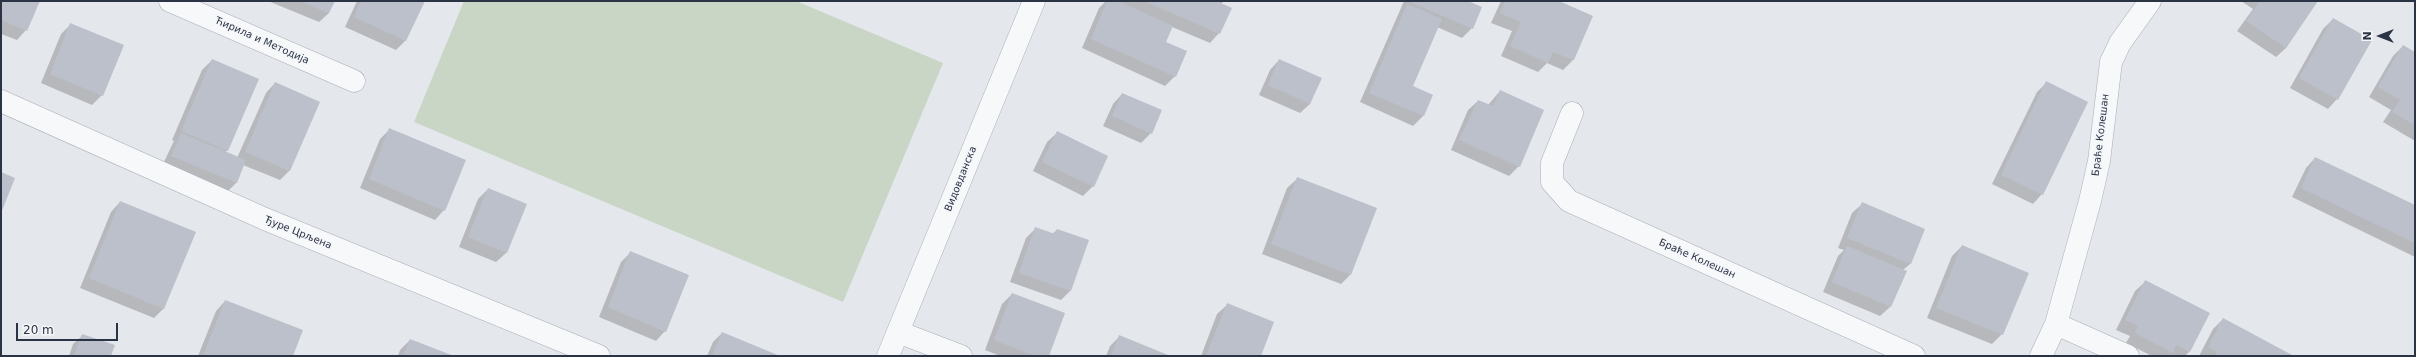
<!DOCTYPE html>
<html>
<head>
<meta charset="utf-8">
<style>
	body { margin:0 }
	#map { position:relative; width:2416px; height:357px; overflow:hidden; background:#e4e7ec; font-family:"DejaVu Sans",sans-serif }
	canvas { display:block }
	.frame { position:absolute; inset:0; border:2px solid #2b3445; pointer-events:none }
	.north { position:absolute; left:2360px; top:16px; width:40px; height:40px; -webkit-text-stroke:3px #f4f6f9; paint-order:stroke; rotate:270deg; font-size:11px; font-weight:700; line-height:16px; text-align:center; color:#2b3445 }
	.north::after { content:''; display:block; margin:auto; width:14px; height:18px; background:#2b3445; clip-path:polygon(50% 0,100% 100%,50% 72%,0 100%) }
	.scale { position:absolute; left:16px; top:323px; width:102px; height:18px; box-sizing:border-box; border:2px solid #2b3445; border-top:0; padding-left:5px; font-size:12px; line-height:14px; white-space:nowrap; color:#2b3445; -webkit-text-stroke:3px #f4f6f9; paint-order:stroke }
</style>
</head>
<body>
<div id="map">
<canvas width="2416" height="357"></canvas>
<div class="frame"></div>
<div class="north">N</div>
<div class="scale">20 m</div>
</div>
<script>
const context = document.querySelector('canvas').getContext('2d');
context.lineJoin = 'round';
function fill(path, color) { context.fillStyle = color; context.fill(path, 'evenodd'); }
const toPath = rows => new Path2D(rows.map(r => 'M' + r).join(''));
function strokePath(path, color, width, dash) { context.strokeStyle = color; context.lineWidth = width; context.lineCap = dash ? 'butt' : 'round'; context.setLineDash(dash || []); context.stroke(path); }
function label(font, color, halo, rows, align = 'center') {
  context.font = font + ' "DejaVu Sans",sans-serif'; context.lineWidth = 3; context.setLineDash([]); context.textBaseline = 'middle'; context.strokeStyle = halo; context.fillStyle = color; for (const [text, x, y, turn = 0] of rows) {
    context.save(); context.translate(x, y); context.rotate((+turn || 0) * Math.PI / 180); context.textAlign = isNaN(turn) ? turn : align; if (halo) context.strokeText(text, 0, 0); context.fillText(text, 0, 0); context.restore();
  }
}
fill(toPath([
	[464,1,796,1,943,63,843,302,414,122]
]), '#c9d6c5');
fill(toPath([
	[1,1,38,1,26,30,17,40,1,34],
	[268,1,333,1,329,13,319,22],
	[357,1,424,1,406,40,396,50,345,27],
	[1106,1,1224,1,1221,4,1219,33,1210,43,1172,27,1165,42,1175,76,1165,86,1082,48,1099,8],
	[1404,1,1465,1,1472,28,1462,38,1437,27,1412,86,1432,95,1423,116,1413,126,1360,102],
	[1501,1,1557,1,1592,16,1573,60,1563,70,1547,63,1538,72,1501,56,1512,31,1491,23],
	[2241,1,2317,1,2286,48,2276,57,2237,31,2253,9],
	[2333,19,2337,99,2328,109,2290,88,2323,29],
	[71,24,102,95,92,105,41,83,61,34],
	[2403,46,2415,53,2415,141,2383,122,2391,110,2369,97,2393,56],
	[212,60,227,150,225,153,237,158,266,93,275,83,319,102,289,171,280,180,243,165,236,183,227,192,162,166,174,141,172,140,202,70],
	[1279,60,1320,79,1310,104,1300,113,1259,95,1270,70],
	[2046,83,2042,194,2033,204,1992,184,2037,92],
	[1500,91,1519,166,1509,176,1451,150,1468,110,1478,101,1488,105],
	[1122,94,1151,133,1141,143,1103,126,1113,104],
	[390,129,444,210,435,220,360,188,380,139],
	[1057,133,1093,186,1083,196,1033,171,1047,142],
	[2315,158,2415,206,2415,257,2292,197,2306,168],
	[1297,179,1350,275,1341,284,1262,254,1287,188],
	[488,189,525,205,506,253,496,262,459,247,478,199],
	[120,202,164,308,154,318,80,288,111,212],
	[1862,204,1924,229,1910,264,1903,270,1905,271,1890,307,1880,316,1823,292,1838,256,1844,250,1838,248,1852,213],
	[1035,229,1052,234,1057,230,1070,291,1061,300,1010,282,1026,238],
	[1962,246,2002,334,1992,344,1927,318,1952,256],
	[631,252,665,331,656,341,599,317,621,262],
	[2145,282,2189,352,2185,356,2152,356,2126,343,2130,336,2116,330,2135,291],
	[1012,294,1048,356,1000,356,985,350,1002,304],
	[225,301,292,356,198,356,216,311],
	[1227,305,1260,356,1201,356,1217,314],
	[2223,319,2292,356,2199,356,2213,329],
	[722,333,777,356,707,356,713,342],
	[83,335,110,356,69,356,73,344],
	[1120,336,1166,356,1106,356,1110,346],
	[410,340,452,356,398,356,400,350]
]), '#0003');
fill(toPath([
	[1,1,40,1,27,31,1,20],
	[300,1,335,1,329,13],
	[361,1,425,1,406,41,354,17],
	[1107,1,1118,1,1173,26,1166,42,1187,51,1176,77,1091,39],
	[1144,1,1216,1,1232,8,1220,34],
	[1408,1,1468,1,1482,7,1473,29],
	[1505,1,1559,1,1593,16,1574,60,1553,52,1548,63,1510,46,1521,22,1500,13],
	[2260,1,2318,1,2286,48,2246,21],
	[1407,4,1442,19,1413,86,1433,95,1424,116,1369,93],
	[2333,18,2372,40,2338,100,2299,78],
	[70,23,124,45,103,96,50,74],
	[2403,45,2415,52,2415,125,2392,112,2400,100,2378,87],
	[212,59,259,79,228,151,181,131],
	[1279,59,1322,78,1310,104,1268,85],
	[2046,81,2088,102,2043,195,2001,175],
	[275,82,320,102,290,171,245,152],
	[1500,90,1544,110,1520,167,1459,140,1478,100,1493,106],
	[1122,93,1162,110,1152,134,1112,116],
	[389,128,466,160,445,211,369,179],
	[1057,131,1108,156,1094,187,1042,162],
	[181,133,246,160,237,183,171,156],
	[2315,157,2415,205,2415,243,2301,188],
	[1,172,15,178,1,213],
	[1297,177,1377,208,1351,275,1271,244],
	[488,188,527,204,507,253,468,237],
	[120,201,196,232,164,309,89,278],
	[1862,202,1925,229,1911,264,1847,238],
	[1035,227,1055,234,1057,229,1089,240,1071,291,1019,273],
	[1962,245,2029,273,2003,335,1936,308],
	[1847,246,1907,271,1891,307,1832,282],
	[630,251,689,275,666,332,608,307],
	[2145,280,2210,313,2190,352,2176,345,2173,353,2135,333,2138,326,2125,320],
	[1012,293,1065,313,1049,356,1035,356,994,340],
	[225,300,303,330,293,356,203,356],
	[1227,303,1274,322,1261,356,1206,356],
	[2223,318,2294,356,2215,356,2217,352,2208,347],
	[722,332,780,356,712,356],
	[82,334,115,345,111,356,74,356],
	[1119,335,1168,355,1167,356,1111,356],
	[410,339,454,356,403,356]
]), '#bbc0ca');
const minor = toPath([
	[170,1,354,81],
	[1,101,265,219,599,356],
	[1572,113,1552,163,1552,182,1569,201,1914,356],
	[2056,324,2128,356],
	[898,332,961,356],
	[888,356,1034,1],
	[2041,356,2056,324,2090,201,2099,161,2111,62,2120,43,2150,1]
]);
strokePath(minor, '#a9aeb7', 23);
strokePath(minor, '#f7f8fa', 22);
label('10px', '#2b3445', '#f4f6f9', [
	["Ћирила и Методија",262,41,24],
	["Браће Колешан",2101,135,-83],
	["Видовданска",961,179,-68],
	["Ђуре Црљена",298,233,22],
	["Браће Колешан",1697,259,24]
]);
</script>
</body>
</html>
